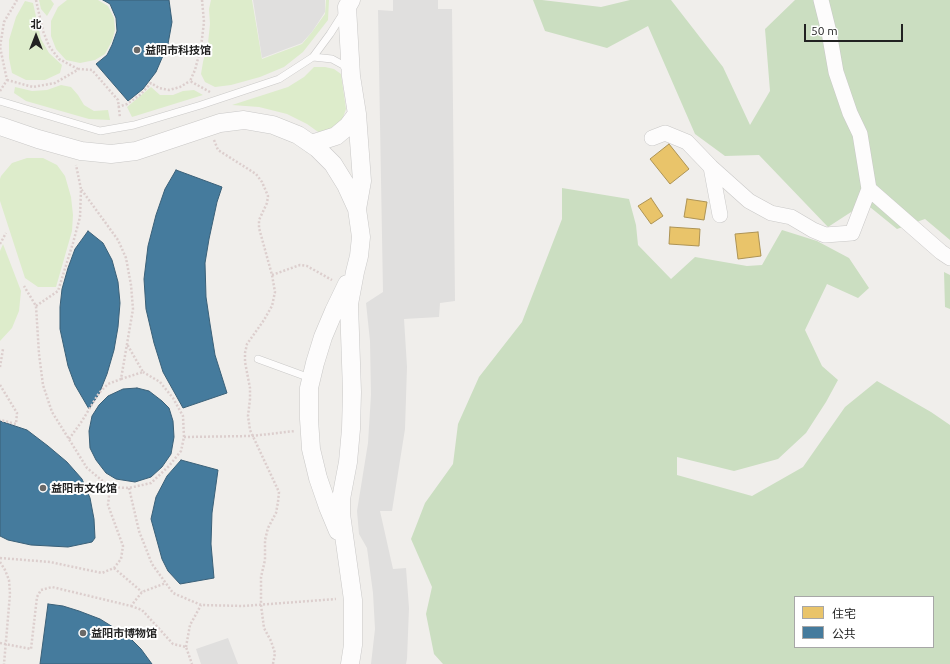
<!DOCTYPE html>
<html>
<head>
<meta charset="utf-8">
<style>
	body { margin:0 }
	#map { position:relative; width:950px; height:664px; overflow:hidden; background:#f0eeeb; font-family:Ubuntu,"Noto Sans SC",sans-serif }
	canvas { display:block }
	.legend { position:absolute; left:794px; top:596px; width:140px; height:52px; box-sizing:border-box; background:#fff; border:1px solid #a7a7a7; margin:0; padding:5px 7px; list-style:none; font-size:12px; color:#222 }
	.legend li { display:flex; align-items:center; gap:8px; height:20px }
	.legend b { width:20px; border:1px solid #a7a7a7 }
	.north { position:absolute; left:16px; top:16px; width:40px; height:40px; -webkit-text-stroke:3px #fff; paint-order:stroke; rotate:0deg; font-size:11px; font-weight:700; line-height:16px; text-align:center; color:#222 }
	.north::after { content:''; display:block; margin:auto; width:14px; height:18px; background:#222; clip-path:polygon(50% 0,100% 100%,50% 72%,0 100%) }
	.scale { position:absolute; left:804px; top:24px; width:99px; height:18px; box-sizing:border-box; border:2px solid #222; border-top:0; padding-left:5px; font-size:12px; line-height:14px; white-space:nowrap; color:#222; -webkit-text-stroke:3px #fff; paint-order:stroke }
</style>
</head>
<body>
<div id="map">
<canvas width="950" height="664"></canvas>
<ul class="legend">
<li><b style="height:11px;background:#e9c46a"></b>住宅</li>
<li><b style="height:11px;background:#457b9d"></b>公共</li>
</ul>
<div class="north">北</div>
<div class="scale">50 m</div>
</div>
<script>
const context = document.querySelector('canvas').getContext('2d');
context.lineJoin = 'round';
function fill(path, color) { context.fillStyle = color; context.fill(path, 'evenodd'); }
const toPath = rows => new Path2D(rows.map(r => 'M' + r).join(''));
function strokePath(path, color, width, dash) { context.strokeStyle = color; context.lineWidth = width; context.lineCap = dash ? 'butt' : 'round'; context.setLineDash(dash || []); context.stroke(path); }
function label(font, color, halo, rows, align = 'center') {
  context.font = font + ' Ubuntu,"Noto Sans SC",sans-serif'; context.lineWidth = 4; context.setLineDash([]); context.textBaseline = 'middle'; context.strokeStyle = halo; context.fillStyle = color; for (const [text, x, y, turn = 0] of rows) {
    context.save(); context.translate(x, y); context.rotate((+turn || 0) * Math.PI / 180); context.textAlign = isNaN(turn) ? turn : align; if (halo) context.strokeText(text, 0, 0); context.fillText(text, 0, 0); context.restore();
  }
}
fill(toPath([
	[39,0,51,0,54,4,47,16,41,9],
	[67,0,98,0,108,6,114,18,115,30,112,41,105,54,95,60,80,63,66,60,56,49,51,36,51,21,58,7],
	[211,0,252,0,262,59,302,44,312,32,325,14,326,0,329,0,328,20,303,52,284,67,260,77,231,85,215,87,205,82,201,74,203,62,208,43,210,24,209,9],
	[25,1,33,3,41,39,49,53,62,65,60,73,45,80,26,80,12,73,9,58,9,40,16,17],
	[314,67,325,67,334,69,341,74,346,109,341,123,321,134,307,124,287,114,259,107,232,105,288,87,304,77],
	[61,85,71,87,78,95,84,105,94,111,108,110,110,120,89,119,26,101,14,93,15,87,32,91,47,90],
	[151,87,160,95,173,95,183,91,194,90,203,95,132,117,127,107],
	[27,158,43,158,57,165,65,176,71,197,73,215,72,231,56,287,38,287,25,278,0,201,0,179,1,176,12,163],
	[3,244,21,291,19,311,12,328,0,341,0,251]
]), '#ddeccb');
fill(toPath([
	[533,0,542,0,601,7,630,0,671,0,723,67,750,125,770,91,765,29,795,0,950,0,950,240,925,219,897,229,865,203,828,227,759,155,725,156,695,134,648,26,607,48,545,31],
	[562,188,629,199,636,225,638,245,671,279,695,257,747,266,762,265,782,230,817,241,849,258,869,288,858,298,827,284,805,330,822,366,838,380,826,402,806,433,778,459,734,471,677,457,677,475,752,496,803,467,845,407,877,381,931,412,950,425,950,664,443,664,434,654,426,614,432,587,411,539,425,503,453,464,458,424,479,377,522,322,562,219],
	[795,597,933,597,933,647,795,647],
	[944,272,950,275,950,309,945,307]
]), '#cbdec1');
fill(toPath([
	[253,0,325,0,325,12,312,32,302,43,262,58],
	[393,0,438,0,438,9,452,9,455,301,440,303,439,317,404,319,407,367,405,429,392,511,380,511,393,569,406,568,409,608,407,659,406,664,371,664,375,629,373,593,367,548,359,534,357,511,368,443,371,395,370,341,366,303,383,292,378,10,393,11],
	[228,638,238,664,201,664,196,649]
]), '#e0dfde');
const homes = toPath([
	[669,144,689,169,670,184,650,159,669,144],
	[651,198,663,216,651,224,638,206,651,198],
	[687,199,707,202,704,220,684,217,687,199],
	[670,227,700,229,699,246,669,244,670,227],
	[758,232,761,256,738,259,735,234,758,232]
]);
fill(homes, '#e9c46a');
strokePath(homes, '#ad9354', 1);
const public = toPath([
	[103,0,169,0,172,22,168,44,156,72,143,89,128,101,96,64,107,55,112,45,117,31,116,18,110,4,103,0],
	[176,170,222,187,217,202,209,239,205,263,206,297,210,324,215,355,227,393,183,408,163,372,154,343,146,309,144,279,148,246,156,215,165,189,176,170],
	[88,231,103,243,112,260,118,282,120,303,118,327,114,350,107,374,99,394,89,409,75,385,68,366,60,329,60,307,62,289,68,268,75,249,88,231],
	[137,388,149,391,162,401,169,408,173,421,174,437,171,454,162,467,151,477,135,482,116,479,106,473,96,460,90,448,89,431,92,416,99,405,108,396,123,389,137,388],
	[0,421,27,430,48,446,67,462,82,479,90,498,94,519,95,538,92,542,68,547,31,545,8,540,0,536,0,421],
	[181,460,218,470,212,513,211,544,214,578,180,584,168,571,162,559,151,519,156,497,167,476,181,460],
	[48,604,63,606,79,611,100,619,129,637,141,649,152,664,40,664,48,604]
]);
fill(public, '#457b9d');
strokePath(public, '#3a6078', 1);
const service = toPath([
	[313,57,332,59,343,65,347,70],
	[0,101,100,131,134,125,201,105,279,79,313,57,330,34,344,12],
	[258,359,310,378]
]);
const minor = toPath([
	[652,138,665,133,687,142,711,167,749,201,771,213,791,217,813,230,825,235,852,233,869,189,860,134,850,113,836,72,829,32,821,0],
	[711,167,720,215],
	[869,189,941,252,950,258]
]);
const tertiary = toPath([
	[351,0,347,7,351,76,357,114,362,181,357,209],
	[0,126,38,139,81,151,111,154,136,151,220,123,244,120,273,125,298,135,317,148,333,164,346,185,357,209,361,237,359,256,355,272,349,304,352,392,351,429,348,462,341,499,341,514,353,600,353,645,350,664],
	[311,144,336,136,348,126,357,114],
	[338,531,328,507,318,478,311,449,309,419,309,388,315,363,323,337,334,311,347,284]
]);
strokePath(service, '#c9c8c7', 8);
strokePath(minor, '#c9c8c7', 16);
strokePath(tertiary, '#c9c8c7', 19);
strokePath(toPath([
	[36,0,43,31,49,46,59,59,78,69],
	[202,0,204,22,201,47,195,70,190,81,210,92],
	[7,80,33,87,55,83,79,69,92,70,118,100,120,118],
	[0,91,7,80,0,47,4,22,17,0],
	[118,107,127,104,140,95,151,83,159,88,169,90,180,87,190,81],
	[214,140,218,150,256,174,262,182,268,196,267,203,259,220,259,228,272,275,275,292,272,306,264,320,247,344,245,353,245,362,250,388,250,399,248,416,250,430,279,492,278,502,276,513,268,528,265,540,265,560,261,577,261,605,264,628,271,641,275,653,273,664],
	[0,244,6,233],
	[272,275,300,265,307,266,332,280],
	[36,306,58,291,73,243,80,217,81,189,76,165],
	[0,367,3,349],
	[121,379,143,372,127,344],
	[0,385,17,413,16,424,0,420],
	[184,437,252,436,295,431],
	[69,439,82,421,99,393,108,384,121,379,133,309,131,285,126,258,118,240,81,189],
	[110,487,129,488,151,483,169,466,181,451,184,437,183,416,173,398,160,382,143,372],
	[129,488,139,531,152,564,173,593,201,605,243,606,336,599],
	[0,558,50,562,102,573,114,568,121,559,123,546,108,505,110,487,87,468,52,412,43,385,39,354,36,306,24,286],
	[0,562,5,570,9,580,10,594,4,664],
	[114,568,142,592],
	[131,606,142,610,173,644,186,647,192,664],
	[0,643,31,649,37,597,41,590,52,587,131,606,142,592,166,583],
	[186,647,190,625,201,605]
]), '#dccecd', 2.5, [2, 2]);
strokePath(service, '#fdfcfc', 7);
strokePath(minor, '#fdfcfc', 15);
strokePath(tertiary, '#fdfcfc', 18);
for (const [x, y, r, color] of [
	[137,50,4,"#6a6968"],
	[43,488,4,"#6a6968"],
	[83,633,4,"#6a6968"]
]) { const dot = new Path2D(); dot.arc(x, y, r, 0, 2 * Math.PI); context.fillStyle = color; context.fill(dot); strokePath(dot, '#fff', 1.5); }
label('bold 11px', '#222', '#fff', [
	["益阳市科技馆",145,50],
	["益阳市文化馆",51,488],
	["益阳市博物馆",91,633]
], 'left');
</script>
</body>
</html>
